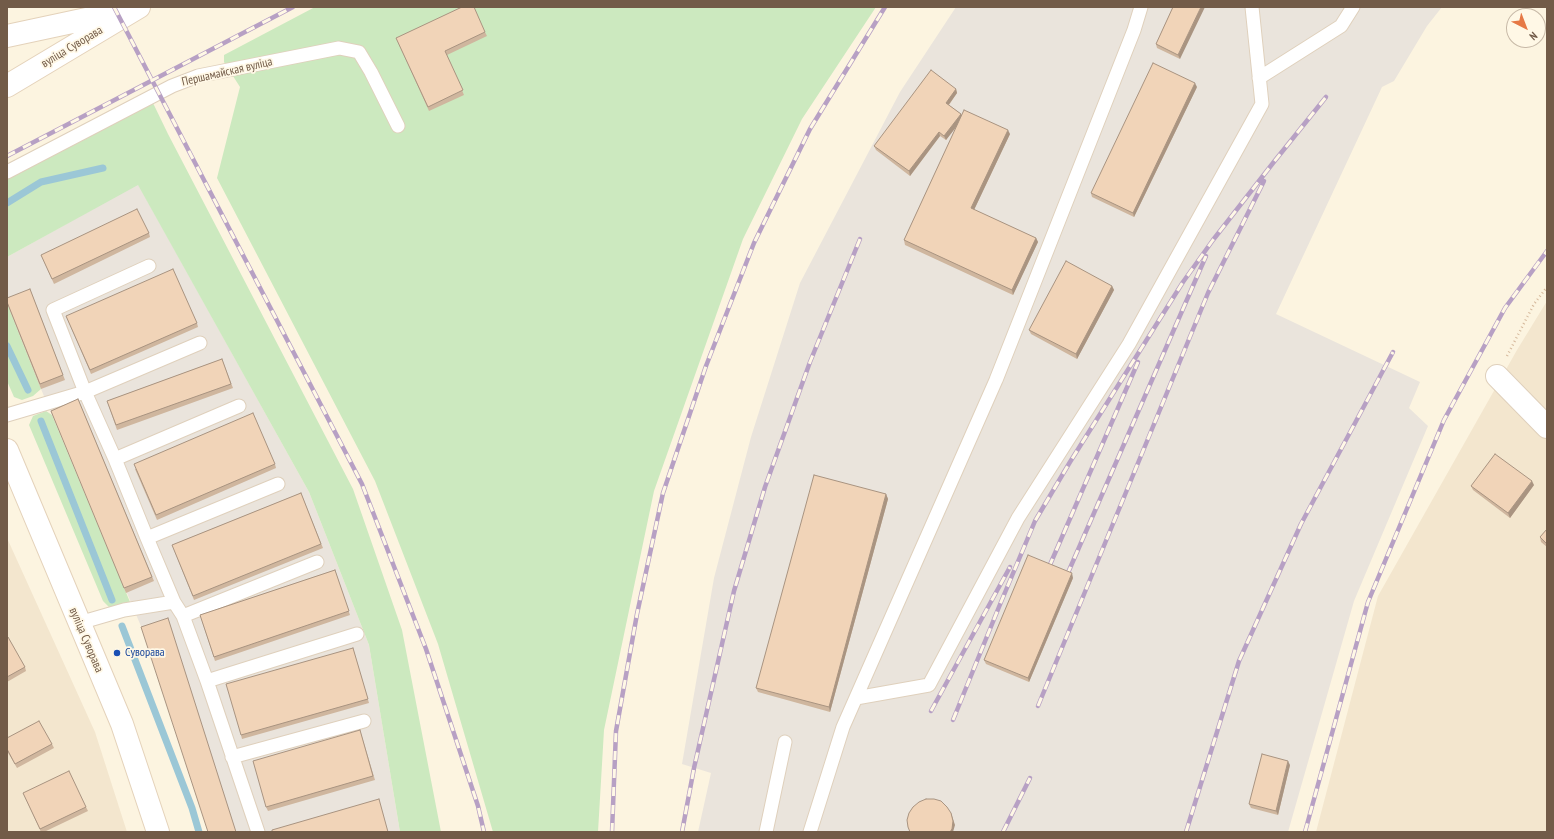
<!DOCTYPE html>
<html>
<head>
<meta charset="utf-8">
<style>
	body { margin:0 }
	#map { position:relative; width:1554px; height:839px; overflow:hidden; background:#fcf4e0; font-family:"PT Sans Narrow",sans-serif }
	canvas { display:block }
	.frame { position:absolute; inset:0; border:8px solid #725b48; pointer-events:none }
	.north { position:absolute; left:1506px; top:8px; width:40px; height:40px; box-sizing:border-box; background:#fff8e6; border:1px solid #c7b9a7; border-radius:50%; rotate:138deg; font-size:11px; font-weight:700; line-height:16px; text-align:center; color:#725b48 }
	.north::after { content:''; display:block; margin:auto; width:14px; height:18px; background:#e67945; clip-path:polygon(50% 0,100% 100%,50% 72%,0 100%) }
</style>
</head>
<body>
<div id="map">
<canvas width="1554" height="839"></canvas>
<div class="frame"></div>
<div class="north">N</div>
</div>
<script>
const context = document.querySelector('canvas').getContext('2d');
context.lineJoin = 'round';
function fill(path, color) { context.fillStyle = color; context.fill(path, 'evenodd'); }
const toPath = rows => new Path2D(rows.map(r => 'M' + r).join(''));
function strokePath(path, color, width, dash) { context.strokeStyle = color; context.lineWidth = width; context.lineCap = dash ? 'butt' : 'round'; context.setLineDash(dash || []); context.stroke(path); }
function label(font, color, halo, rows, align = 'center') {
  context.font = font + ' "PT Sans Narrow",sans-serif'; context.lineWidth = 3.5; context.setLineDash([]); context.textBaseline = 'middle'; context.strokeStyle = halo; context.fillStyle = color; for (const [text, x, y, turn = 0] of rows) {
    context.save(); context.translate(x, y); context.rotate((+turn || 0) * Math.PI / 180); context.textAlign = isNaN(turn) ? turn : align; if (halo) context.strokeText(text, 0, 0); context.fillText(text, 0, 0); context.restore();
  }
}
fill(toPath([
	[1547,301,1547,832,1316,832,1378,596,1517,350],
	[7,538,95,732,127,832,7,832]
]), '#f3e6ce');
fill(toPath([
	[956,7,1442,7,1427,26,1394,81,1382,87,1276,314,1420,382,1409,408,1428,426,1354,601,1288,832,698,832,711,773,682,764,714,578,751,437,800,283,900,92],
	[138,184,309,492,369,645,400,832,208,832,143,631,41,389,7,303,7,257]
]), '#eae4dc');
fill(toPath([
	[315,7,876,7,802,119,743,239,654,491,604,730,598,832,493,832,438,644,375,481,217,178,240,87,224,62,224,55],
	[153,103,168,134,353,489,402,630,441,832,400,832,369,645,309,492,138,185,7,257,7,303,41,389,33,396,22,400,14,397,7,381,7,179],
	[46,411,52,415,130,602,109,607,103,601,29,425,33,416]
]), '#cce9bf');
strokePath(toPath([
	[7,203,41,182,103,168],
	[7,346,28,390],
	[41,421,112,600],
	[122,626,192,808,199,832]
]), '#9bc7d6', 7);
const lane = toPath([
	[1259,78,1341,26,1353,7],
	[7,172,172,86,198,76,339,48,359,52,371,72,398,126],
	[149,266,53,310,85,392,115,459,147,538,174,602,183,616,207,681,258,832],
	[7,415,85,392,200,343],
	[115,459,239,406],
	[147,538,278,484],
	[183,616,317,562],
	[79,623,124,610,174,602],
	[207,681,357,634],
	[856,698,929,685,1018,518,1129,344,1262,104,1252,7],
	[232,757,364,721],
	[766,832,785,742],
	[810,832,843,727,996,380,1134,30,1141,7]
]);
const street = toPath([
	[1497,376,1547,427]
]);
const secondary = toPath([
	[7,36,119,12],
	[7,86,139,7],
	[7,450,122,724,158,832]
]);
strokePath(lane, '#dfd0bc', 15);
strokePath(street, '#dfd0bc', 24);
strokePath(secondary, '#e4d2ba', 24);
strokePath(toPath([
	[1507,356,1534,304,1547,287]
]), '#d5b89b', 2.5, [1, 3]);
strokePath(lane, '#fff', 13);
strokePath(street, '#fff', 22);
strokePath(secondary, '#fff', 22);
const rail = toPath([
	[114,7,362,484,426,649,478,806,484,832],
	[7,156,293,7],
	[1049,567,1138,362],
	[1067,575,1206,256],
	[1038,706,1208,293,1264,181],
	[931,711,1010,567],
	[953,720,1001,602,1035,521,1070,462,1183,282,1213,240,1273,163,1326,97],
	[612,832,616,731,637,614,663,493,706,366,754,243,810,129,885,7],
	[682,832,694,768,734,591,765,487,810,362,860,239],
	[1003,832,1030,778],
	[1186,832,1239,661,1301,524,1393,352],
	[1305,832,1368,602,1444,420,1505,308,1547,251]
]);
strokePath(rail, '#b7a0c4', 4.5);
strokePath(rail, '#fff8e6', 3, [9]);
fill(toPath([
	[1173,7,1180,59,1157,48,1156,44],
	[485,32,487,36,447,55,464,95,429,111,396,38],
	[1197,87,1134,217,1092,197,1091,193],
	[956,89,957,93,949,105,961,114,962,116,1010,134,974,210,1036,238,1038,242,1013,295,905,245,904,240,957,126,946,140,940,136,910,176,876,150,874,146],
	[149,233,150,237,54,284,41,255],
	[1112,286,1114,290,1077,359,1031,334,1029,330],
	[30,289,65,380,41,389,7,303],
	[66,316,197,323,198,327,91,374],
	[222,359,233,388,117,430,107,401],
	[78,399,154,581,126,593,51,411],
	[275,464,276,468,157,520,135,469],
	[1534,485,1510,518,1473,490,1471,486],
	[301,493,323,548,194,600,172,545],
	[886,494,888,499,830,712,758,692,756,688],
	[1547,529,1547,547,1541,542,1540,537],
	[335,570,350,615,215,661,200,615],
	[1073,578,1029,682,986,664,984,660],
	[7,637,25,667,26,671,7,682],
	[353,648,369,703,242,739,241,735],
	[360,730,375,780,268,811,266,807],
	[7,738,52,744,54,748,17,768,7,751],
	[1290,765,1278,815,1251,808,1249,804],
	[23,793,86,807,88,811,44,832,41,832]
]), '#cfb69e');
fill(toPath([
	[1201,7,1205,7,1180,59,1178,55],
	[1195,83,1197,87,1134,217,1133,213],
	[956,89,957,93,947,107,946,103],
	[961,114,963,118,946,140,944,136],
	[1008,130,1010,134,973,212,971,208],
	[939,132,940,136,910,176,909,171],
	[1036,238,1038,242,1013,295,1012,290],
	[1112,286,1114,290,1077,359,1076,354],
	[1532,481,1534,485,1510,518,1508,513],
	[886,494,888,499,830,712,829,707],
	[1072,573,1073,578,1029,682,1028,678],
	[1288,761,1290,765,1278,815,1276,811],
	[951,813,955,825,953,832,950,832]
]), '#a99481');
const building = toPath([
	[462,7,474,7,485,32,445,51,463,90,428,107,396,38,462,7],
	[1173,7,1201,7,1178,55,1156,44,1173,7],
	[1153,63,1195,83,1133,213,1091,193,1153,63],
	[931,70,956,89,946,103,961,114,944,136,939,132,909,171,874,146,931,70],
	[964,110,1008,130,971,208,1036,238,1012,290,904,240,964,110],
	[137,209,149,233,52,279,41,255,137,209],
	[1066,261,1112,286,1076,354,1029,330,1066,261],
	[173,269,197,323,90,370,66,316,173,269],
	[30,289,63,375,40,384,7,302,7,298,30,289],
	[222,359,231,384,116,425,107,401,222,359],
	[78,399,152,577,124,588,51,411,78,399],
	[253,413,275,464,156,515,134,464,253,413],
	[1495,454,1532,481,1508,513,1471,486,1495,454],
	[814,475,886,494,829,707,756,688,814,475],
	[301,493,321,544,193,596,172,545,301,493],
	[1547,529,1547,544,1540,537,1547,529],
	[1028,555,1072,573,1028,678,984,660,1028,555],
	[335,570,349,611,214,657,200,615,335,570],
	[168,618,236,832,208,832,141,627,168,618],
	[7,637,8,637,25,667,7,677,7,637],
	[353,648,368,699,241,735,226,684,353,648],
	[39,721,52,744,15,764,7,749,7,738,39,721],
	[360,730,373,776,266,807,253,761,360,730],
	[1262,754,1288,761,1276,811,1249,804,1262,754],
	[69,771,86,807,40,829,23,793,69,771],
	[379,799,388,832,272,832,272,830,379,799],
	[926,799,934,799,941,801,947,807,951,813,953,821,952,829,950,832,910,832,908,827,907,820,909,813,913,807,919,802,926,799]
]);
fill(building, '#f1d4b8');
strokePath(building, '#a99481', 1);
for (const [x, y, r, color] of [
	[117,653,4,"#1a4fb4"]
]) { const dot = new Path2D(); dot.arc(x, y, r, 0, 2 * Math.PI); context.fillStyle = color; context.fill(dot); strokePath(dot, '#fff8e6', 1.5); }
label('12px', '#725b48', '#fff8e6', [
	["вуліца Суворава",72,47,-31],
	["Першамайская вуліца",227,72,-13],
	["вуліца Суворава",86,640,67]
]);
label('12px', '#164399', '#fff8e6', [
	["Суворава",125,653]
], 'left');
</script>
</body>
</html>
